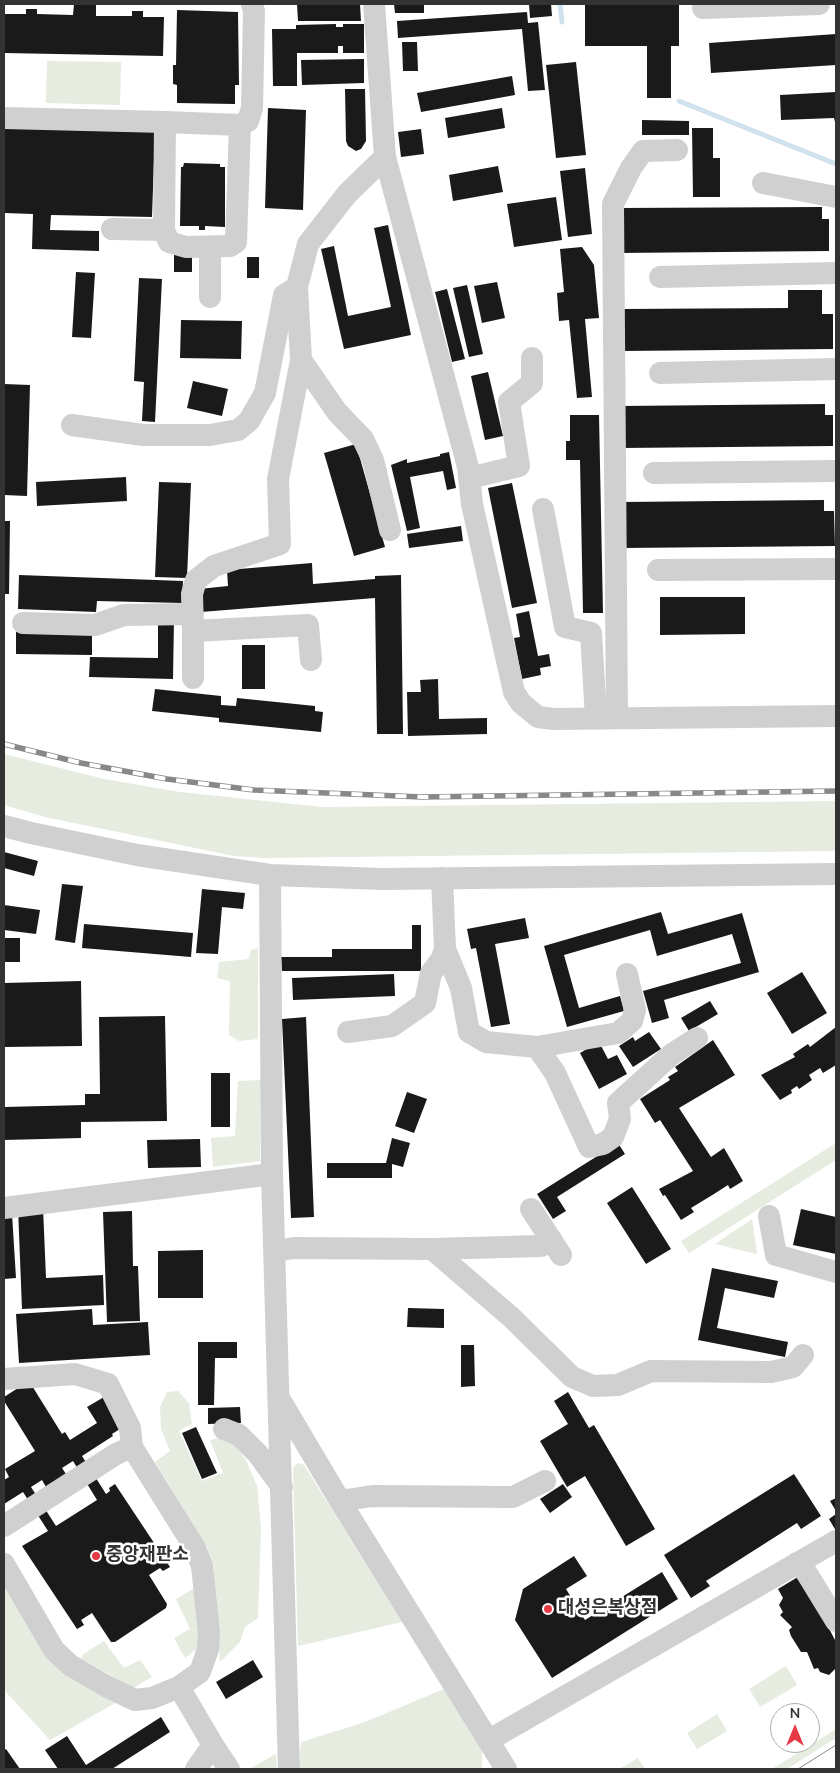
<!DOCTYPE html>
<html>
<head>
<meta charset="utf-8">
<style>
	body { margin:0 }
	#map { position:relative; width:840px; height:1773px; overflow:hidden; background:#fff; font-family:"Nunito Sans",sans-serif }
	canvas { display:block }
	.frame { position:absolute; inset:0; border:5px solid #333; pointer-events:none }
	.north { position:absolute; left:770px; top:1703px; width:50px; height:50px; box-sizing:border-box; background:#fff; border:1px solid #adadad; border-radius:50%; rotate:0deg; font-size:14px; font-weight:700; line-height:20px; text-align:center; color:#333 }
	.north::after { content:''; display:block; margin:auto; width:18px; height:22px; background:#e63946; clip-path:polygon(50% 0,100% 100%,50% 72%,0 100%) }
</style>
</head>
<body>
<div id="map">
<canvas width="840" height="1773"></canvas>
<div class="frame"></div>
<div class="north">N</div>
</div>
<script>
const context = document.querySelector('canvas').getContext('2d');
context.lineJoin = 'round';
function fill(path, color) { context.fillStyle = color; context.fill(path, 'evenodd'); }
const toPath = rows => new Path2D(rows.map(r => 'M' + r).join(''));
function strokePath(path, color, width, dash) { context.strokeStyle = color; context.lineWidth = width; context.lineCap = dash ? 'butt' : 'round'; context.setLineDash(dash || []); context.stroke(path); }
function label(font, color, halo, rows, align = 'center') {
  context.font = font + ' "Nunito Sans","Noto Sans KR",sans-serif'; context.lineWidth = 5; context.setLineDash([]); context.textBaseline = 'middle'; context.strokeStyle = halo; context.fillStyle = color; for (const [text, x, y, turn = 0] of rows) {
    context.save(); context.translate(x, y); context.rotate((+turn || 0) * Math.PI / 180); context.textAlign = isNaN(turn) ? turn : align; if (halo) context.strokeText(text, 0, 0); context.fillText(text, 0, 0); context.restore();
  }
}
fill(toPath([
	[47,61,121,62,120,105,46,103],
	[4,754,104,779,180,792,322,807,836,801,836,851,264,858,234,856,45,817,4,805],
	[258,948,258,1039,239,1041,229,1035,230,981,217,978,219,962,249,959,251,950],
	[261,1080,260,1161,213,1167,211,1138,235,1136,238,1081],
	[836,1143,836,1160,689,1253,681,1241],
	[752,1219,757,1254,715,1244],
	[178,1391,189,1403,192,1424,179,1431,202,1481,223,1473,210,1440,219,1438,232,1441,246,1460,257,1486,261,1528,258,1618,245,1627,240,1642,220,1662,213,1564,208,1549,155,1462,170,1451,161,1429,160,1407,167,1392],
	[298,1463,304,1465,402,1622,298,1646,293,1471,294,1466],
	[4,1586,119,1701,50,1740,4,1690],
	[198,1586,199,1647,185,1658,174,1638,190,1629,176,1599],
	[104,1641,124,1668,140,1660,152,1677,133,1688,82,1659,82,1655],
	[786,1666,797,1685,760,1707,749,1689],
	[444,1689,482,1748,482,1769,299,1769,301,1742,365,1722],
	[717,1714,727,1731,697,1749,687,1733],
	[836,1729,836,1738,787,1769,772,1769],
	[276,1754,277,1769,249,1769],
	[638,1758,645,1769,619,1769]
]), '#e6ecdf');
strokePath(toPath([
	[560,4,562,22],
	[679,101,836,164]
]), '#cfe2ee', 5);
fill(toPath([
	[74,4,96,4,96,16,132,16,132,11,143,11,143,17,164,17,163,56,4,53,5,14,26,14,26,9,37,9,37,14,73,15],
	[297,4,360,4,361,21,298,21],
	[394,4,424,4,424,13,395,13],
	[529,4,551,4,552,16,530,18],
	[585,4,679,4,679,46,671,46,671,98,647,98,647,46,585,46],
	[177,10,238,12,239,85,235,85,235,104,177,103,177,85,173,84,173,65,176,65],
	[527,12,528,23,538,22,545,90,528,91,522,29,398,38,397,21],
	[336,24,336,27,343,27,343,24,364,24,364,53,343,53,343,46,338,46,338,53,297,53,297,86,273,86,272,29,296,29,296,25],
	[836,34,836,65,711,73,709,43],
	[402,42,417,42,418,71,403,71],
	[364,59,364,83,302,85,301,60],
	[576,62,586,155,556,158,546,65],
	[512,76,515,95,421,112,417,93],
	[345,89,365,89,366,141,361,149,356,151,348,146,346,141],
	[836,92,836,126,834,118,781,120,780,95],
	[268,108,306,110,303,210,265,208],
	[502,108,505,128,448,138,445,118],
	[642,120,689,121,689,135,642,135],
	[4,127,155,131,152,217,51,215,50,230,99,231,99,251,32,249,33,214,4,213],
	[692,128,713,128,713,158,720,158,720,197,693,197],
	[421,129,424,154,401,157,398,132],
	[184,163,220,164,220,167,225,167,225,227,205,226,205,230,199,230,199,226,180,226,181,167,183,167],
	[498,166,503,192,453,201,449,175],
	[585,168,592,234,568,237,560,171],
	[556,197,562,240,514,247,507,204],
	[822,207,822,219,829,219,829,251,618,253,618,208],
	[388,225,411,335,344,349,321,249,334,246,348,316,391,307,374,228],
	[582,247,594,265,599,318,585,319,592,397,577,398,569,320,559,321,557,293,564,292,560,249],
	[174,254,192,254,192,272,174,272],
	[247,257,259,257,259,278,247,278],
	[76,272,95,273,91,338,72,337],
	[139,278,162,279,155,422,142,421,144,382,134,381],
	[497,282,505,318,482,323,474,286],
	[467,285,483,354,469,357,453,288],
	[447,289,465,359,452,362,435,292],
	[788,290,822,290,822,314,833,314,833,349,622,351,621,309,788,308],
	[181,320,242,321,241,359,180,358],
	[488,372,503,436,485,440,471,376],
	[193,381,228,389,222,416,187,408],
	[4,384,30,385,27,496,4,495],
	[825,404,825,415,833,415,833,446,622,448,621,406],
	[570,415,599,415,603,613,583,613,580,460,566,460,566,441,570,441],
	[356,444,385,547,354,556,324,453],
	[449,452,456,488,447,490,443,471,410,477,420,528,407,531,391,465,407,459,407,463,440,456,440,454],
	[126,477,127,501,37,506,36,482],
	[159,482,191,483,187,578,155,577],
	[512,483,537,603,512,608,488,488],
	[824,500,824,511,834,511,835,546,623,548,623,502],
	[4,521,10,521,9,594,4,594],
	[461,526,463,541,409,548,407,534],
	[312,563,313,584,375,579,375,576,401,575,403,734,377,734,375,598,201,612,199,589,228,586,227,570],
	[19,575,183,581,182,603,97,601,96,612,18,609],
	[660,597,745,597,745,634,660,635],
	[529,611,538,656,549,654,551,666,540,668,541,675,522,679,514,638,520,637,516,614],
	[158,619,174,619,173,679,89,677,90,657,158,658],
	[16,632,92,633,92,655,16,654],
	[242,645,265,645,265,689,242,689],
	[438,679,439,719,487,718,487,734,408,736,407,692,421,692,420,680],
	[155,689,221,696,221,705,236,706,237,698,315,706,315,711,323,712,321,732,219,722,219,718,152,711],
	[4,852,38,861,34,876,4,868],
	[62,884,83,886,75,943,55,940],
	[202,889,245,893,243,909,222,907,218,954,196,953],
	[4,905,40,910,36,934,4,930],
	[661,912,668,934,742,913,759,972,664,1000,669,1018,652,1023,643,991,741,963,732,934,657,956,650,930,564,955,579,1008,620,996,624,1011,567,1027,544,946],
	[525,918,529,938,495,944,510,1024,491,1027,476,948,471,949,467,929],
	[84,924,193,933,191,957,82,948],
	[412,925,421,925,421,971,282,971,281,957,332,957,332,949,412,949],
	[4,938,20,938,20,962,4,962],
	[802,972,827,1013,792,1034,767,993],
	[394,974,395,996,293,1000,292,978],
	[81,981,82,1046,4,1047,4,983],
	[710,1001,718,1014,689,1031,681,1018],
	[165,1016,167,1121,81,1122,81,1138,4,1140,4,1107,85,1105,85,1094,100,1094,99,1017],
	[306,1017,314,1217,291,1218,282,1019],
	[836,1027,836,1065,823,1073,820,1068,809,1075,812,1080,799,1089,797,1086,791,1090,792,1093,780,1100,761,1075,795,1057,793,1054,808,1044,810,1047],
	[649,1032,661,1049,633,1067,619,1046,633,1037,635,1041],
	[713,1040,735,1075,679,1108,711,1157,724,1148,743,1181,730,1189,728,1185,714,1194,691,1208,694,1212,681,1220,665,1195,663,1196,659,1189,693,1171,660,1120,655,1123,640,1099,670,1080,668,1077,678,1071,675,1067],
	[599,1042,608,1059,617,1055,627,1074,599,1089,580,1053],
	[211,1073,230,1073,230,1127,211,1127],
	[407,1092,427,1099,414,1133,395,1126],
	[392,1138,410,1143,403,1167,392,1164,392,1178,327,1178,327,1163,386,1163],
	[200,1139,201,1167,148,1168,147,1140],
	[618,1143,625,1154,557,1197,566,1211,553,1219,537,1194],
	[632,1187,671,1249,646,1264,607,1203],
	[43,1207,46,1278,103,1275,104,1305,22,1309,18,1208],
	[801,1209,836,1217,836,1254,793,1245],
	[132,1211,133,1266,138,1266,140,1321,107,1322,103,1212],
	[12,1214,16,1278,4,1279,4,1215],
	[203,1250,203,1298,158,1298,158,1251],
	[712,1268,778,1281,774,1298,725,1288,717,1328,788,1342,785,1357,698,1340],
	[408,1308,444,1309,444,1328,407,1327],
	[92,1309,93,1325,148,1322,150,1355,19,1363,16,1314],
	[198,1342,237,1342,237,1358,215,1358,214,1405,198,1405],
	[461,1345,474,1345,475,1386,461,1387],
	[29,1381,62,1434,65,1432,70,1440,97,1423,87,1407,104,1397,123,1427,112,1434,113,1436,82,1456,106,1494,110,1491,109,1488,115,1484,170,1567,163,1571,160,1568,149,1575,167,1604,166,1608,115,1642,111,1642,92,1613,81,1620,84,1625,77,1629,22,1546,48,1531,23,1492,4,1504,4,1480,9,1477,5,1469,35,1451,4,1401,4,1397],
	[73,1461,97,1500,56,1526,31,1487,42,1480,46,1487,66,1474,62,1468],
	[568,1392,589,1428,594,1425,655,1529,626,1546,585,1476,567,1487,540,1441,568,1424,554,1401],
	[240,1407,241,1423,208,1424,208,1408],
	[196,1427,217,1473,202,1479,182,1433],
	[794,1474,821,1516,801,1529,797,1523,706,1581,710,1586,691,1598,664,1555],
	[563,1484,572,1497,550,1513,540,1499],
	[836,1498,836,1511,830,1501],
	[836,1514,836,1531,829,1519],
	[574,1556,587,1576,566,1589,585,1620,662,1572,678,1599,552,1678,515,1620,523,1589],
	[801,1575,835,1640,836,1668,829,1675,820,1672,818,1668,814,1669,807,1652,801,1652,791,1636,789,1630,792,1627,780,1615,783,1612,779,1605,783,1598,778,1589],
	[253,1660,263,1677,226,1699,216,1682],
	[161,1717,170,1732,112,1769,58,1769,45,1750,67,1736,86,1765],
	[6,1749,20,1769,4,1769,4,1750]
]), '#1a1a1a');
strokePath(toPath([
	[374,4,385,157,468,467,472,504,514,692,521,703,538,717,554,719,836,716],
	[703,4,703,8,819,4],
	[4,118,165,122,164,230,169,242,186,247,230,246,236,242,240,125,248,121,252,108,254,11,252,4],
	[165,122,240,125],
	[385,157,347,194,308,244,297,287,301,360,337,412,363,439,373,460,390,530],
	[763,183,836,197],
	[112,229,164,230],
	[210,247,210,297],
	[660,277,836,273],
	[301,360,278,479,280,544,214,566,196,580,192,594,193,631,308,625,311,660],
	[660,373,836,369],
	[72,425,143,435,210,435,238,430,249,421,265,393,284,295,297,287],
	[654,473,836,471],
	[469,478,519,466,509,402,532,383,532,358],
	[543,509,565,627,591,633,596,718],
	[658,570,836,569],
	[23,623,95,625,124,615,193,614],
	[193,678,193,631],
	[617,718,613,204,631,168,643,151,677,150],
	[4,826,31,833,137,855,270,875,382,879,836,874],
	[270,875,272,1174,289,1769],
	[442,878,445,949,461,988,469,1032,486,1042,537,1047,555,1073,589,1147,603,1144,613,1137,620,1119,618,1103,672,1054,697,1038],
	[348,1032,392,1026,425,1003,431,973,441,960,445,949],
	[537,1047,618,1033,632,1021,635,1010,627,974],
	[4,1208,272,1174],
	[531,1209,561,1255],
	[769,1216,776,1255,836,1272],
	[432,1249,541,1246,551,1239],
	[275,1251,294,1248,432,1249,511,1317,572,1377,593,1386,618,1385,651,1371,771,1372,793,1367,803,1355],
	[4,1379,75,1374,108,1384,130,1428,132,1447,195,1548,202,1566,209,1633,208,1649,200,1672,179,1687,152,1698,135,1700,106,1686,70,1665,54,1650,4,1564],
	[282,1403,340,1501,506,1769],
	[224,1429,239,1435,258,1454,282,1487],
	[340,1501,372,1496,513,1497,545,1481],
	[4,1526,116,1454,132,1447],
	[797,1563,806,1572,836,1621],
	[179,1687,213,1745],
	[489,1740,836,1541],
	[196,1769,213,1745,229,1769]
]), '#d0d0d0', 22);
strokePath(toPath([
	[798,1769,836,1745]
]), '#888', 1);
const rail = toPath([
	[4,744,81,763,167,779,254,790,422,797,836,791]
]);
strokePath(rail, '#888', 5.5);
strokePath(rail, '#fff', 4, [11]);
for (const [x, y, r, color] of [
	[96,1556,5,"#e63946"],
	[548,1609,5,"#e63946"]
]) { const dot = new Path2D(); dot.arc(x, y, r, 0, 2 * Math.PI); context.fillStyle = color; context.fill(dot); strokePath(dot, '#fff', 2); }
label('bold 18px', '#333', '#fff', [
	["중앙재판소",106,1556],
	["대성은복상점",558,1609]
], 'left');
</script>
</body>
</html>
